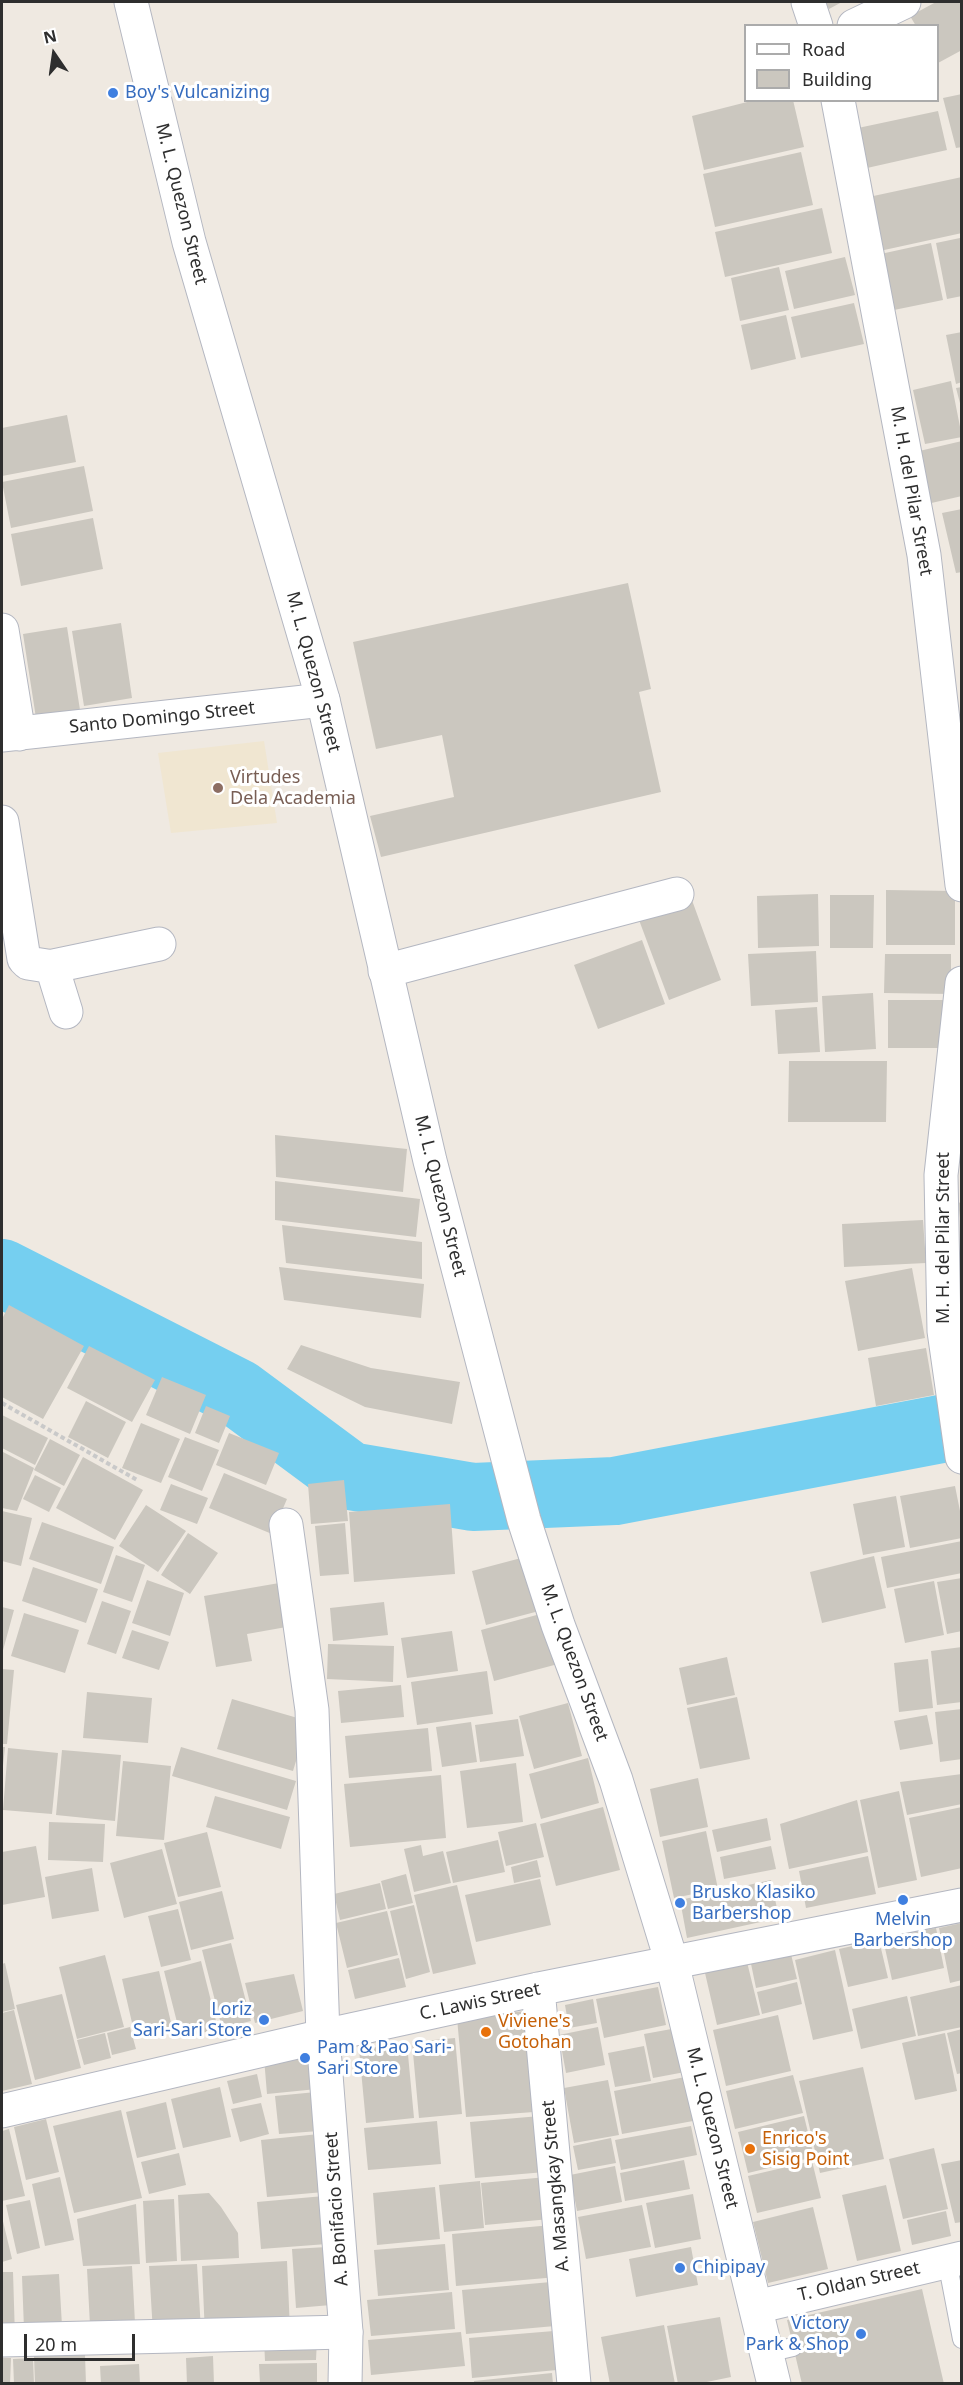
<!DOCTYPE html>
<html>
<head>
<meta charset="utf-8">
<style>
	body { margin:0 }
	#map { position:relative; width:963px; height:2385px; overflow:hidden; background:#efe9e1; font-family:"Noto Sans",sans-serif }
	canvas { display:block }
	.frame { position:absolute; inset:0; border:3px solid #2e2e2e; pointer-events:none }
	.legend { position:absolute; left:744px; top:24px; width:195px; height:78px; box-sizing:border-box; background:#fff; border:2px solid #ababab; margin:0; padding:8px 10px; list-style:none; font-size:18px; color:#2e2e2e }
	.legend li { display:flex; align-items:center; gap:12px; height:30px }
	.legend b { width:30px; border:2px solid #ababab }
	.north { position:absolute; left:24px; top:24px; width:60px; height:60px; -webkit-text-stroke:4px #fff; paint-order:stroke; rotate:347deg; font-size:16px; font-weight:700; line-height:24px; text-align:center; color:#2e2e2e }
	.north::after { content:''; display:block; margin:auto; width:21px; height:27px; background:#2e2e2e; clip-path:polygon(50% 0,100% 100%,50% 72%,0 100%) }
	.scale { position:absolute; left:24px; top:2334px; width:111px; height:27px; box-sizing:border-box; border:3px solid #2e2e2e; border-top:0; padding-left:8px; font-size:18px; line-height:21px; white-space:nowrap; color:#2e2e2e; -webkit-text-stroke:4px #fff; paint-order:stroke }
</style>
</head>
<body>
<div id="map">
<canvas width="963" height="2385"></canvas>
<div class="frame"></div>
<ul class="legend">
<li><b style="height:8px;background:#fff"></b>Road</li>
<li><b style="height:16px;background:#cbc7bf"></b>Building</li>
</ul>
<div class="north">N</div>
<div class="scale">20 m</div>
</div>
<script>
const context = document.querySelector('canvas').getContext('2d');
context.lineJoin = 'round';
function fill(path, color) { context.fillStyle = color; context.fill(path, 'evenodd'); }
const toPath = rows => new Path2D(rows.map(r => 'M' + r).join(''));
function strokePath(path, color, width, dash) { context.strokeStyle = color; context.lineWidth = width; context.lineCap = dash ? 'butt' : 'round'; context.setLineDash(dash || []); context.stroke(path); }
function label(font, color, halo, rows, align = 'center') {
  context.font = font + ' "Noto Sans",sans-serif'; context.lineWidth = 6; context.setLineDash([]); context.textBaseline = 'middle'; context.strokeStyle = halo; context.fillStyle = color; for (const [text, x, y, turn = 0] of rows) {
    context.save(); context.translate(x, y); context.rotate((+turn || 0) * Math.PI / 180); context.textAlign = isNaN(turn) ? turn : align; if (halo) context.strokeText(text, 0, 0); context.fillText(text, 0, 0); context.restore();
  }
}
fill(toPath([
	[264,741,277,823,171,833,158,753]
]), '#f0e6d1');
strokePath(toPath([
	[2,1273,238,1393,350,1476,473,1497,615,1491,962,1425]
]), '#75cff0', 68);
fill(toPath([
	[825,2,842,2,829,9],
	[936,2,962,2,962,50,938,63,938,26,916,26,910,16],
	[962,94,962,147,956,148,943,98],
	[755,100,793,100,804,147,704,170,692,116],
	[938,111,947,150,867,168,858,128],
	[801,152,813,205,715,227,703,174],
	[962,177,962,233,875,252,864,198],
	[822,208,832,253,725,277,715,232],
	[960,238,962,296,947,299,936,243],
	[931,243,943,300,889,311,876,255],
	[845,257,855,295,794,309,785,271],
	[779,267,789,310,740,321,731,278],
	[854,303,864,344,801,358,791,317],
	[786,315,796,359,751,370,741,325],
	[962,332,962,382,956,384,946,335],
	[951,381,962,437,925,444,913,390],
	[962,387,962,407,961,407,956,388],
	[67,415,76,462,2,476,2,428],
	[962,441,962,496,927,504,915,452],
	[84,466,93,511,11,528,2,482],
	[962,509,962,572,956,573,942,513],
	[93,518,103,569,21,586,11,534],
	[628,583,651,689,639,692,661,792,381,857,370,816,454,797,442,735,376,749,353,642],
	[121,623,132,698,84,706,72,631],
	[67,627,80,710,36,718,23,634],
	[886,890,955,891,955,945,886,945],
	[689,892,721,980,669,1000,636,912],
	[818,894,819,946,758,948,757,896],
	[830,895,874,895,873,948,830,948],
	[642,940,665,1004,598,1029,574,965],
	[816,951,818,1002,751,1006,748,954],
	[885,954,951,954,951,994,884,993],
	[873,993,876,1049,825,1052,822,996],
	[888,1000,943,1000,942,1048,888,1048],
	[817,1007,820,1052,778,1054,775,1010],
	[789,1061,887,1061,886,1122,788,1122],
	[275,1135,407,1149,403,1192,276,1177],
	[275,1181,420,1199,416,1237,275,1220],
	[962,1202,962,1218,960,1218,958,1203],
	[923,1220,926,1263,844,1267,842,1224],
	[282,1225,422,1242,422,1279,286,1263],
	[279,1267,424,1284,421,1318,284,1300],
	[912,1268,925,1338,858,1351,845,1281],
	[9,1305,84,1346,43,1419,2,1397,2,1319],
	[301,1345,371,1368,460,1382,452,1424,365,1407,287,1369],
	[89,1346,155,1380,132,1422,67,1388],
	[926,1348,934,1395,876,1406,868,1358],
	[162,1377,206,1395,190,1434,146,1415],
	[86,1401,126,1422,108,1458,68,1437],
	[206,1406,230,1416,219,1443,195,1433],
	[2,1415,48,1438,35,1465,2,1448],
	[141,1423,180,1439,161,1483,122,1468],
	[229,1433,279,1453,266,1485,216,1465],
	[185,1437,219,1450,202,1491,168,1477],
	[50,1439,80,1455,64,1486,34,1470],
	[3,1452,34,1468,17,1511,2,1508],
	[83,1457,143,1490,115,1540,56,1508],
	[224,1473,287,1499,272,1534,209,1508],
	[35,1475,61,1488,49,1512,23,1499],
	[344,1480,348,1521,311,1524,308,1484],
	[171,1484,208,1498,197,1524,160,1510],
	[955,1486,962,1521,962,1538,910,1548,900,1496],
	[896,1496,905,1547,863,1555,853,1504],
	[450,1504,455,1574,354,1582,349,1512],
	[146,1505,186,1531,158,1572,119,1546],
	[2,1511,32,1518,21,1566,2,1561],
	[42,1522,114,1547,101,1584,29,1559],
	[345,1523,349,1574,320,1576,315,1526],
	[188,1533,218,1553,190,1594,161,1575],
	[962,1541,962,1573,887,1588,881,1557],
	[116,1555,145,1565,132,1602,103,1592],
	[874,1556,886,1608,822,1623,810,1572],
	[525,1557,539,1611,486,1625,472,1571],
	[33,1567,98,1589,86,1623,22,1601],
	[962,1578,962,1631,947,1634,937,1582],
	[147,1580,184,1593,170,1636,132,1623],
	[934,1581,944,1635,905,1643,894,1589],
	[285,1582,292,1626,247,1634,252,1661,216,1667,204,1596],
	[102,1601,131,1611,116,1654,87,1644],
	[384,1602,388,1635,333,1641,330,1608],
	[2,1607,14,1610,2,1654],
	[24,1613,79,1630,65,1673,11,1656],
	[544,1613,558,1664,494,1681,481,1630],
	[132,1630,169,1642,159,1670,122,1658],
	[452,1631,458,1671,407,1678,401,1638],
	[328,1644,394,1646,393,1682,327,1679],
	[962,1647,962,1702,937,1705,931,1651],
	[727,1657,735,1695,687,1705,679,1668],
	[928,1659,933,1708,899,1712,894,1663],
	[2,1669,14,1670,7,1744,2,1744],
	[487,1671,493,1714,417,1725,411,1682],
	[401,1685,404,1717,341,1723,338,1691],
	[87,1692,152,1698,148,1743,83,1738],
	[737,1697,750,1759,700,1769,687,1708],
	[232,1699,308,1721,293,1771,217,1749],
	[568,1703,582,1756,534,1769,519,1716],
	[962,1709,962,1759,940,1762,935,1712],
	[927,1715,933,1744,900,1750,894,1721],
	[518,1719,524,1756,480,1762,475,1725],
	[471,1722,477,1762,442,1767,436,1727],
	[428,1728,432,1771,349,1778,345,1736],
	[2,1747,5,1747,3,1766,2,1766],
	[181,1747,296,1781,287,1810,172,1776],
	[8,1748,58,1753,52,1814,3,1810],
	[62,1750,121,1755,115,1821,56,1815],
	[588,1758,599,1803,541,1819,529,1774],
	[123,1761,171,1766,164,1840,116,1836],
	[516,1763,523,1822,467,1828,460,1771],
	[962,1774,962,1804,907,1815,900,1782],
	[441,1775,446,1838,350,1847,344,1784],
	[698,1778,708,1827,660,1837,650,1789],
	[899,1791,917,1880,878,1888,860,1800],
	[215,1796,290,1817,281,1849,206,1827],
	[857,1800,868,1852,789,1869,780,1824],
	[603,1807,620,1870,556,1886,540,1824],
	[962,1807,962,1868,921,1877,909,1818],
	[767,1818,771,1840,717,1852,712,1830],
	[49,1822,105,1824,103,1862,48,1860],
	[536,1823,544,1857,506,1866,498,1832],
	[706,1831,718,1889,674,1898,662,1841],
	[207,1832,221,1887,178,1897,164,1843],
	[498,1840,505,1872,453,1883,446,1852],
	[421,1845,423,1856,443,1851,451,1883,414,1892,404,1849],
	[36,1846,45,1897,2,1905,2,1852],
	[771,1846,776,1869,724,1879,720,1857],
	[162,1849,177,1904,124,1918,110,1863],
	[868,1856,876,1894,806,1908,799,1871],
	[537,1860,541,1877,514,1883,511,1867],
	[92,1868,99,1911,52,1919,45,1877],
	[406,1874,413,1903,388,1909,381,1881],
	[540,1879,551,1925,476,1942,465,1895],
	[771,1880,779,1918,687,1938,680,1900],
	[380,1883,386,1909,340,1920,334,1894],
	[457,1885,476,1964,433,1974,414,1895],
	[222,1891,234,1939,191,1950,179,1902],
	[414,1905,430,1972,406,1979,390,1911],
	[178,1909,191,1960,161,1967,148,1916],
	[387,1911,398,1955,347,1968,336,1923],
	[962,1923,962,1980,950,1983,939,1928],
	[936,1928,944,1968,892,1980,883,1939],
	[879,1940,888,1978,848,1987,839,1949],
	[231,1943,251,2021,222,2028,202,1950],
	[790,1950,797,1979,756,1988,750,1959],
	[835,1950,853,2031,813,2040,795,1960],
	[105,1955,124,2027,77,2039,59,1967],
	[399,1958,406,1987,355,1999,348,1970],
	[201,1961,218,2029,181,2038,164,1971],
	[747,1962,760,2015,717,2025,705,1973],
	[5,1963,15,2009,2,2012,2,1964],
	[159,1971,172,2027,135,2036,122,1979],
	[294,1974,303,2011,255,2023,245,1983],
	[797,1982,802,2004,762,2014,757,1992],
	[962,1985,962,2027,918,2036,910,1997],
	[658,1987,666,2025,604,2038,596,1999],
	[62,1994,81,2068,35,2080,16,2005],
	[907,1996,916,2036,861,2049,852,2009],
	[593,1999,597,2023,569,2028,565,2005],
	[14,2010,32,2084,2,2091,2,2013],
	[525,2011,534,2112,466,2117,457,2018],
	[778,2015,791,2071,726,2086,713,2030],
	[130,2027,136,2049,112,2055,107,2033],
	[598,2027,605,2065,566,2073,559,2035],
	[677,2028,685,2072,653,2078,644,2034],
	[962,2029,962,2073,957,2074,947,2033],
	[105,2033,111,2058,84,2065,77,2040],
	[945,2033,957,2091,915,2100,902,2043],
	[455,2038,462,2114,419,2118,412,2042],
	[407,2044,414,2118,366,2123,359,2049],
	[644,2046,651,2081,615,2087,608,2053],
	[314,2054,317,2089,267,2094,264,2058],
	[863,2067,884,2159,820,2173,799,2081],
	[257,2074,262,2097,233,2104,227,2081],
	[793,2075,803,2113,735,2129,726,2091],
	[685,2077,693,2121,622,2134,614,2091],
	[608,2080,619,2135,574,2143,564,2088],
	[220,2087,231,2137,183,2148,171,2099],
	[316,2092,319,2131,279,2134,275,2096],
	[166,2102,176,2149,137,2158,126,2112],
	[261,2103,269,2134,240,2142,231,2109],
	[121,2110,142,2198,74,2213,53,2126],
	[540,2116,545,2172,475,2178,470,2122],
	[804,2116,814,2157,748,2173,738,2132],
	[46,2119,59,2172,26,2180,14,2127],
	[437,2121,441,2164,368,2170,364,2128],
	[691,2126,697,2155,621,2170,615,2140],
	[9,2129,25,2196,2,2201,2,2131],
	[319,2134,324,2192,267,2197,261,2140],
	[611,2138,616,2163,578,2170,573,2146],
	[934,2148,948,2209,903,2219,889,2159],
	[179,2153,186,2185,149,2194,141,2162],
	[684,2160,690,2189,625,2201,620,2173],
	[962,2160,962,2222,955,2223,941,2164],
	[812,2161,821,2198,757,2213,748,2176],
	[615,2166,622,2202,577,2211,570,2175],
	[60,2177,74,2240,45,2246,32,2184],
	[547,2177,550,2219,485,2225,481,2183],
	[480,2181,484,2228,444,2232,439,2185],
	[886,2185,901,2251,857,2261,842,2195],
	[435,2187,440,2239,377,2245,373,2193],
	[209,2193,221,2207,238,2233,239,2258,181,2261,178,2195],
	[693,2194,701,2239,655,2248,646,2203],
	[324,2196,327,2244,261,2249,257,2202],
	[174,2199,177,2261,146,2263,143,2201],
	[30,2200,40,2248,17,2254,6,2205],
	[136,2204,140,2264,83,2266,77,2219],
	[642,2205,651,2247,586,2259,578,2217],
	[813,2207,828,2269,768,2283,753,2222],
	[946,2211,951,2236,912,2245,907,2220],
	[2,2217,12,2259,2,2262],
	[552,2225,557,2277,456,2286,452,2234],
	[445,2244,449,2290,378,2296,374,2250],
	[327,2247,331,2305,296,2308,292,2249],
	[691,2247,698,2285,636,2297,629,2259],
	[287,2261,290,2330,205,2335,202,2266],
	[197,2264,201,2330,153,2333,149,2266],
	[132,2266,135,2323,90,2325,87,2269],
	[2,2272,13,2272,15,2337,2,2338],
	[59,2274,62,2326,24,2329,22,2276],
	[551,2282,555,2326,466,2334,462,2290],
	[922,2289,944,2384,802,2384,787,2320],
	[452,2292,455,2329,371,2336,367,2300],
	[720,2317,731,2377,697,2384,678,2384,667,2326],
	[664,2325,675,2384,610,2384,601,2337],
	[554,2331,557,2370,472,2378,469,2338],
	[461,2332,465,2366,371,2375,368,2340],
	[264,2340,317,2340,316,2360,265,2361],
	[85,2355,86,2384,35,2384,34,2356],
	[213,2356,214,2384,187,2384,186,2358],
	[2,2358,11,2358,10,2384,2,2384],
	[33,2358,34,2384,14,2384,13,2359],
	[317,2363,317,2384,260,2384,259,2364],
	[139,2364,140,2384,101,2384,100,2366],
	[552,2373,553,2384,474,2384,474,2381]
]), '#cbc7bf');
const lane = toPath([
	[947,2261,962,2339],
	[767,2353,793,2347]
]);
const street = toPath([
	[808,2,816,26],
	[854,26,904,2],
	[838,100,924,555,962,885],
	[2,630,19,734],
	[2,735,323,700],
	[2,822,24,959,28,963,47,966,53,970,66,1012],
	[49,967,159,944],
	[385,971,677,894],
	[962,983,941,1175,944,1331,962,1457],
	[286,1525,312,1710,323,2036],
	[756,2307,962,2258],
	[2,2340,346,2332]
]);
const secondary = toPath([
	[131,2,189,242,323,700,430,1161,524,1520,558,1625,616,1780,672,1963,774,2384],
	[538,1989,574,2384],
	[323,2036,346,2332,345,2384],
	[2,2111,323,2036,538,1989,962,1905]
]);
strokePath(lane, '#b4b7c1', 20);
strokePath(street, '#b4b7c1', 35);
strokePath(secondary, '#b4b7c1', 35);
strokePath(toPath([
	[2,1403,137,1480]
]), '#c9c9c9', 4, [4.5, 3]);
strokePath(lane, '#fff', 18);
strokePath(street, '#fff', 33);
strokePath(secondary, '#fff', 33);
for (const [x, y, r, color] of [
	[113,93,6,"#3f7fe0"],
	[218,788,6,"#8d6e63"],
	[903,1900,6,"#3f7fe0"],
	[680,1903,6,"#3f7fe0"],
	[264,2020,6,"#3f7fe0"],
	[486,2032,6,"#e8710a"],
	[305,2058,6,"#3f7fe0"],
	[750,2149,6,"#e8710a"],
	[680,2268,6,"#3f7fe0"],
	[861,2334,6,"#3f7fe0"]
]) { const dot = new Path2D(); dot.arc(x, y, r, 0, 2 * Math.PI); context.fillStyle = color; context.fill(dot); strokePath(dot, '#fff', 2); }
label('18px', '#366cbe', '#fff', [
	["Boy's Vulcanizing",125,93],
	["Brusko Klasiko",692,1893],
	["Barbershop",692,1914],
	["Melvin",903,1920,"center"],
	["Barbershop",903,1941,"center"],
	["Loriz",252,2010,"right"],
	["Sari-Sari Store",252,2031,"right"],
	["Pam & Pao Sari-",317,2048],
	["Sari Store",317,2069],
	["Chipipay",692,2268],
	["Victory",849,2324,"right"],
	["Park & Shop",849,2345,"right"]
], 'left');
label('18px', '#2e2e2e', '#fff', [
	["M. L. Quezon Street",181,204,76],
	["M. H. del Pilar Street",911,491,80],
	["M. L. Quezon Street",313,672,75],
	["Santo Domingo Street",162,718,-6],
	["M. L. Quezon Street",440,1196,76],
	["M. H. del Pilar Street",944,1238,-90],
	["M. L. Quezon Street",574,1663,70],
	["C. Lawis Street",480,2002,-12],
	["M. L. Quezon Street",712,2128,76],
	["A. Masangkay Street",556,2186,-95],
	["A. Bonifacio Street",337,2209,-94],
	["T. Oldan Street",859,2282,-13]
]);
label('18px', '#785e54', '#fff', [
	["Virtudes",230,778],
	["Dela Academia",230,799]
], 'left');
label('18px', '#c56008', '#fff', [
	["Viviene's",498,2022],
	["Gotohan",498,2043],
	["Enrico's",762,2139],
	["Sisig Point",762,2160]
], 'left');
</script>
</body>
</html>
